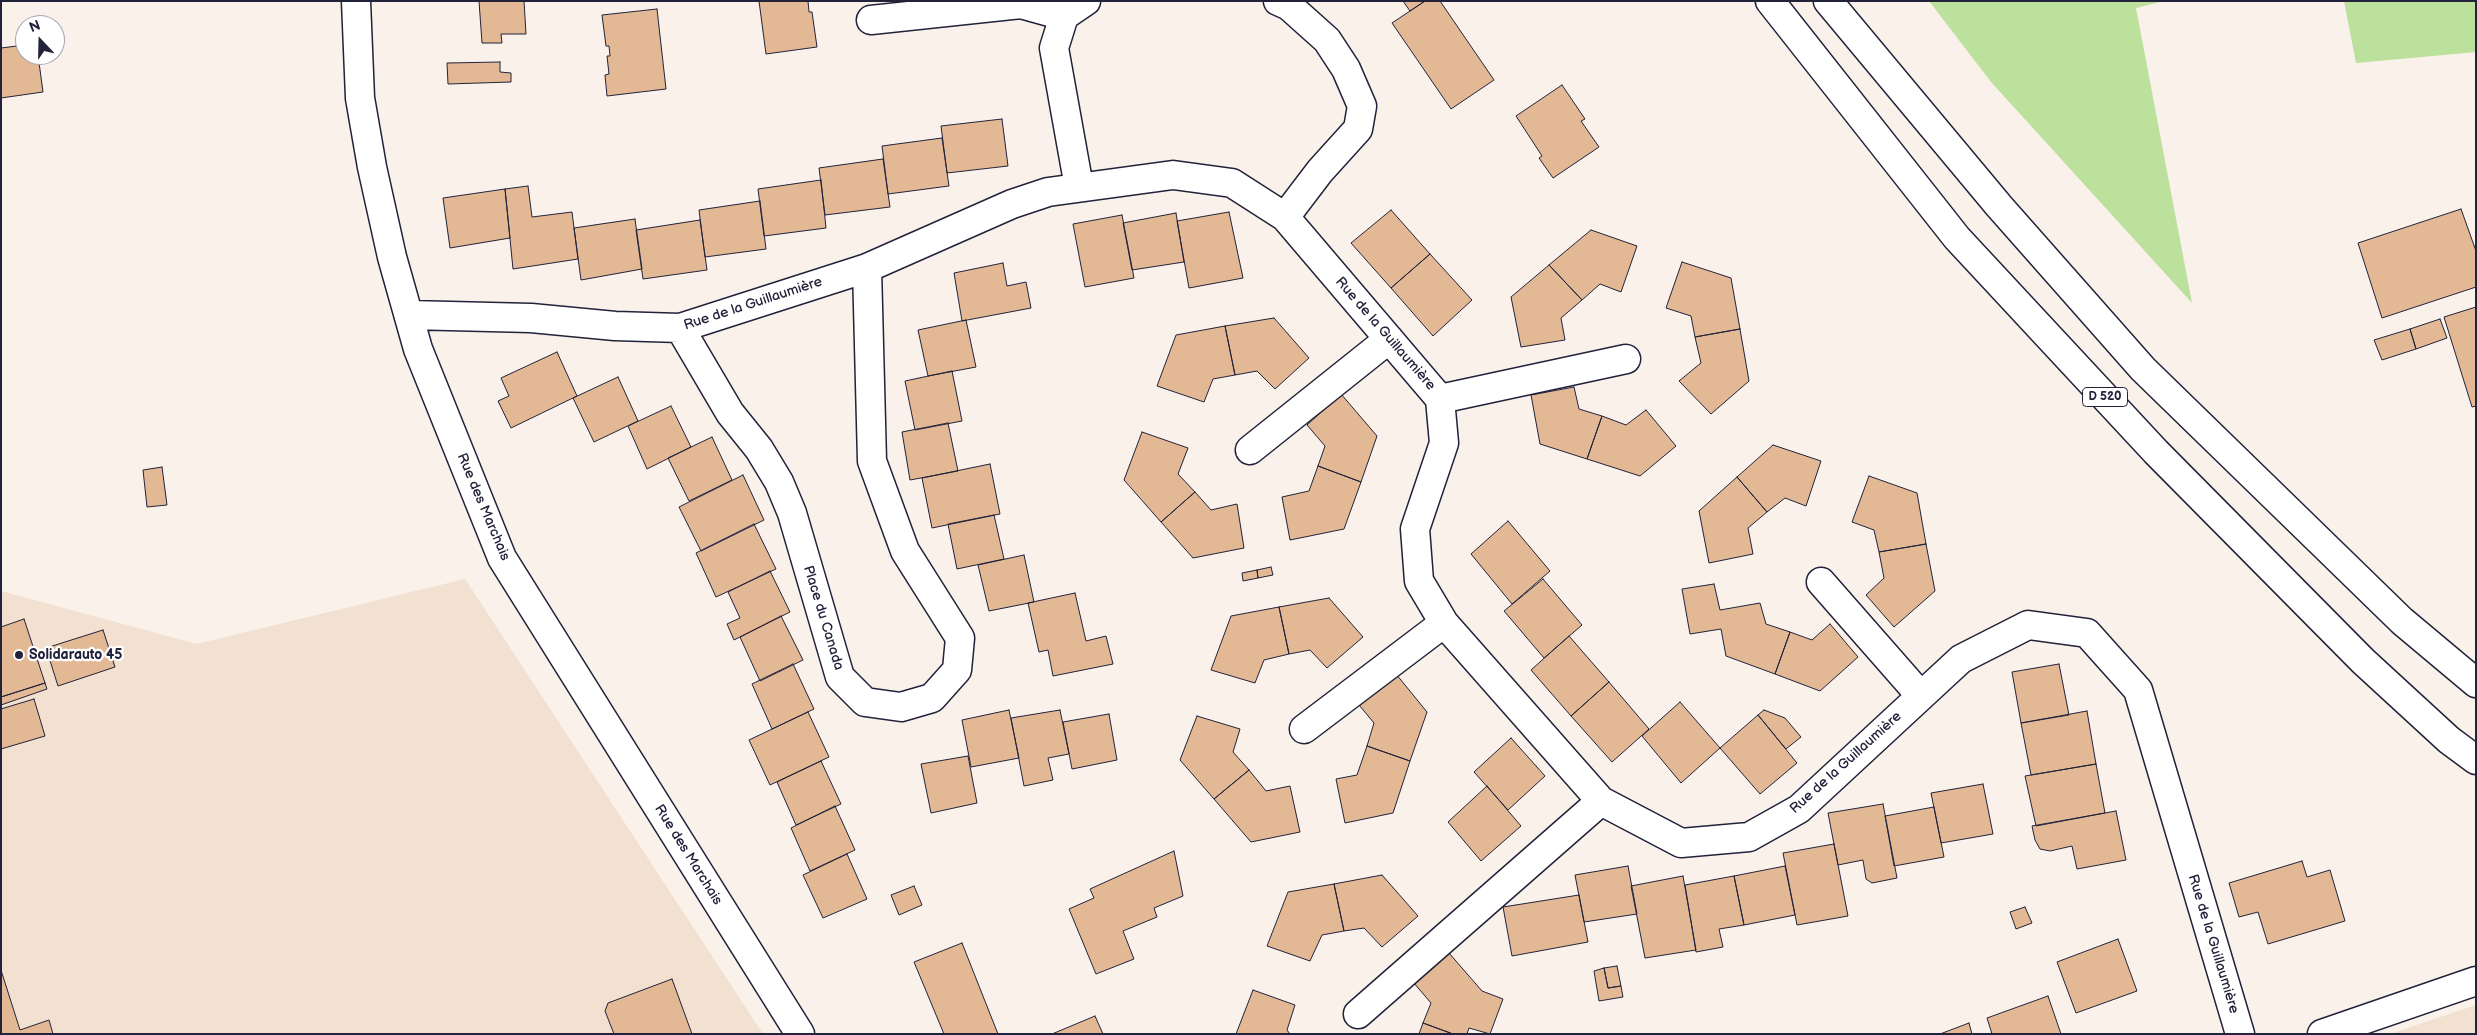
<!DOCTYPE html>
<html>
<head>
<meta charset="utf-8">
<style>
	body { margin:0 }
	#map { position:relative; width:2477px; height:1035px; overflow:hidden; background:#f9f1ea; font-family:"Balsamiq Sans",sans-serif }
	canvas { display:block }
	.frame { position:absolute; inset:0; border:2px solid #22223b; pointer-events:none }
	.north { position:absolute; left:15px; top:15px; width:50px; height:50px; box-sizing:border-box; background:#fff; border:1px solid #a7a7b1; border-radius:50%; rotate:339deg; font-size:14px; font-weight:700; line-height:20px; text-align:center; color:#22223b }
	.north::after { content:''; display:block; margin:auto; width:18px; height:22px; background:#22223b; clip-path:polygon(50% 0,100% 100%,50% 72%,0 100%) }
</style>
</head>
<body>
<div id="map">
<canvas width="2477" height="1035"></canvas>
<div class="frame"></div>
<div class="north">N</div>
</div>
<script>
const context = document.querySelector('canvas').getContext('2d');
context.lineJoin = 'round';
function fill(path, color) { context.fillStyle = color; context.fill(path, 'evenodd'); }
const toPath = rows => new Path2D(rows.map(r => 'M' + r).join(''));
function strokePath(path, color, width, dash) { context.strokeStyle = color; context.lineWidth = width; context.lineCap = dash ? 'butt' : 'round'; context.setLineDash(dash || []); context.stroke(path); }
function label(font, color, halo, rows, align = 'center') {
  context.font = font + ' "Balsamiq Sans",sans-serif'; context.lineWidth = 4.5; context.setLineDash([]); context.textBaseline = 'middle'; context.strokeStyle = halo; context.fillStyle = color; for (const [text, x, y, turn = 0] of rows) {
    context.save(); context.translate(x, y); context.rotate((+turn || 0) * Math.PI / 180); context.textAlign = isNaN(turn) ? turn : align; if (halo) context.strokeText(text, 0, 0); context.fillText(text, 0, 0); context.restore();
  }
}
fill(toPath([
	[465,579,763,1034,1,1034,1,591,197,644],
	[2476,1005,2476,1034,2390,1034]
]), '#f2e0d0');
fill(toPath([
	[1929,1,2164,1,2136,8,2192,303,1991,82],
	[2344,1,2476,1,2476,52,2356,63]
]), '#bbe19c');
const building = toPath([
	[479,1,524,1,526,34,501,34,502,43,482,43,479,1],
	[759,1,808,1,809,12,812,12,817,47,766,54,759,1],
	[1403,1,1425,1,1410,11,1403,1],
	[1425,1,1440,1,1494,80,1451,109,1392,23,1425,1],
	[657,9,666,89,607,96,605,75,609,74,607,56,610,56,609,46,606,46,602,15,657,9],
	[25,45,25,55,38,55,43,92,1,98,1,48,25,45],
	[500,62,500,72,511,73,511,82,448,84,447,63,500,62],
	[1562,85,1585,119,1581,121,1599,147,1553,178,1539,158,1542,156,1516,116,1562,85],
	[1002,119,1008,166,947,173,941,126,1002,119],
	[942,138,949,186,888,194,882,146,942,138],
	[883,159,890,207,825,215,819,168,883,159],
	[821,180,826,228,764,236,758,189,821,180],
	[528,186,532,217,572,212,578,259,513,269,505,189,528,186],
	[505,189,510,238,450,248,443,198,505,189],
	[760,201,766,249,705,257,699,210,760,201],
	[2461,209,2476,251,2476,287,2382,318,2358,243,2461,209],
	[1391,210,1430,254,1391,288,1351,243,1391,210],
	[1229,212,1243,278,1189,288,1177,221,1229,212],
	[1176,213,1184,262,1132,270,1123,223,1176,213],
	[1122,215,1134,278,1085,287,1073,224,1122,215],
	[635,219,642,269,581,280,574,228,635,219],
	[700,220,707,270,643,279,636,230,700,220],
	[1591,230,1637,246,1621,292,1600,284,1582,300,1549,265,1591,230],
	[1430,254,1472,300,1433,336,1391,288,1430,254],
	[1682,262,1731,278,1740,329,1695,337,1691,316,1666,308,1682,262],
	[1003,263,1007,286,1026,282,1031,308,962,321,954,273,1003,263],
	[1549,265,1582,300,1561,318,1565,340,1521,347,1511,297,1549,265],
	[2476,307,2476,406,2472,407,2444,317,2476,307],
	[1274,318,1309,358,1275,389,1257,371,1235,375,1225,326,1274,318],
	[2440,319,2447,338,2416,349,2410,329,2440,319],
	[966,320,976,367,928,376,918,330,966,320],
	[1225,326,1235,375,1213,379,1204,402,1157,386,1176,335,1225,326],
	[1740,329,1749,381,1711,414,1679,381,1701,363,1695,337,1740,329],
	[2410,329,2416,349,2382,360,2374,340,2410,329],
	[557,352,577,396,511,428,498,401,509,396,501,378,557,352],
	[952,371,962,421,915,430,905,381,952,371],
	[618,377,638,421,594,442,573,398,618,377],
	[1574,387,1579,409,1602,416,1587,459,1540,444,1531,395,1574,387],
	[1341,394,1377,436,1361,482,1318,466,1325,446,1307,425,1341,394],
	[671,406,691,447,647,469,628,426,671,406],
	[1646,410,1676,446,1640,476,1587,459,1602,416,1626,425,1646,410],
	[948,423,958,471,910,480,902,432,948,423],
	[1142,432,1188,448,1178,474,1195,492,1161,522,1124,480,1142,432],
	[712,437,732,480,689,501,668,458,712,437],
	[1773,445,1821,461,1806,506,1785,498,1767,512,1737,477,1773,445],
	[990,464,1000,514,932,528,922,478,990,464],
	[1318,466,1361,482,1344,529,1290,540,1282,497,1309,491,1318,466],
	[162,467,167,505,147,507,143,470,162,467],
	[743,475,764,520,701,551,679,507,743,475],
	[1869,476,1917,493,1926,544,1879,552,1874,530,1852,522,1869,476],
	[1737,477,1767,512,1748,528,1753,554,1709,563,1699,511,1737,477],
	[1195,492,1211,510,1237,504,1244,548,1193,558,1161,522,1195,492],
	[994,515,1004,559,957,569,948,524,994,515],
	[1508,521,1550,571,1512,604,1471,554,1508,521],
	[754,524,776,569,716,597,696,553,754,524],
	[1926,544,1935,591,1894,627,1866,595,1884,578,1879,552,1926,544],
	[1024,555,1034,602,989,611,978,565,1024,555],
	[1271,567,1273,575,1258,578,1257,570,1271,567],
	[1257,570,1258,578,1243,581,1242,573,1257,570],
	[770,571,790,612,734,640,727,624,740,618,728,592,770,571],
	[1543,579,1582,625,1544,658,1504,611,1543,579],
	[1714,584,1720,610,1760,603,1766,624,1790,632,1775,674,1726,656,1721,629,1690,634,1682,589,1714,584],
	[1075,593,1086,641,1106,636,1113,664,1053,676,1048,650,1039,652,1028,603,1075,593],
	[1329,598,1363,637,1327,668,1310,650,1289,654,1279,607,1329,598],
	[1279,607,1289,654,1264,660,1255,683,1211,670,1231,616,1279,607],
	[781,616,803,660,760,681,740,637,781,616],
	[24,619,45,683,1,697,1,627,24,619],
	[1830,624,1858,657,1820,691,1775,674,1790,632,1812,640,1830,624],
	[103,630,115,667,58,686,46,648,103,630],
	[1569,636,1609,682,1571,716,1531,670,1569,636],
	[793,664,814,709,772,729,752,684,793,664],
	[2059,664,2069,715,2021,723,2012,672,2059,664],
	[1396,674,1427,712,1410,761,1367,746,1374,723,1359,705,1396,674],
	[1609,682,1649,729,1612,762,1571,716,1609,682],
	[45,683,47,689,1,705,1,697,45,683],
	[34,699,45,736,1,749,1,709,34,699],
	[1680,702,1720,748,1681,783,1642,736,1680,702],
	[1009,710,1019,758,971,767,962,720,1009,710],
	[1060,710,1069,754,1048,758,1053,780,1024,786,1011,718,1060,710],
	[1764,710,1785,718,1801,737,1786,749,1758,715,1764,710],
	[2087,711,2096,764,2031,775,2021,723,2087,711],
	[808,712,829,757,770,785,749,740,808,712],
	[1109,714,1117,760,1072,769,1063,722,1109,714],
	[1758,715,1797,763,1760,794,1720,748,1758,715],
	[1197,716,1240,729,1233,752,1249,770,1214,799,1180,760,1197,716],
	[1511,738,1545,776,1508,810,1474,772,1511,738],
	[1367,746,1410,761,1393,813,1345,823,1336,779,1357,775,1367,746],
	[968,756,977,803,931,813,921,764,968,756],
	[821,761,841,804,796,825,777,782,821,761],
	[2096,764,2105,813,2036,826,2025,776,2096,764],
	[1249,770,1266,791,1290,786,1300,832,1251,842,1214,799,1249,770],
	[1983,784,1993,834,1941,843,1931,793,1983,784],
	[1487,786,1521,826,1481,861,1448,822,1487,786],
	[1883,804,1897,878,1872,883,1866,879,1863,860,1838,865,1828,813,1883,804],
	[835,806,855,850,810,871,791,828,835,806],
	[1934,807,1944,857,1894,866,1885,816,1934,807],
	[2116,811,2126,860,2077,869,2072,846,2050,851,2040,849,2035,840,2032,826,2116,811],
	[1834,844,1848,916,1797,925,1783,853,1834,844],
	[1174,851,1183,896,1154,908,1157,917,1123,931,1134,959,1096,974,1069,909,1094,898,1090,889,1174,851],
	[847,854,867,899,823,918,803,875,847,854],
	[2302,861,2307,877,2330,870,2345,921,2268,944,2258,912,2239,917,2229,883,2302,861],
	[1628,866,1637,914,1584,922,1575,875,1628,866],
	[1785,866,1795,915,1744,925,1734,876,1785,866],
	[1382,875,1418,916,1382,947,1364,928,1344,931,1334,884,1382,875],
	[1683,876,1696,950,1645,958,1631,886,1683,876],
	[1734,876,1744,925,1719,929,1723,947,1696,952,1685,885,1734,876],
	[1334,884,1344,931,1322,935,1310,961,1267,946,1288,892,1334,884],
	[914,886,922,905,899,915,891,895,914,886],
	[1579,895,1588,942,1512,956,1503,907,1579,895],
	[2025,907,2032,923,2016,929,2010,912,2025,907],
	[2118,939,2137,991,2076,1013,2057,962,2118,939],
	[962,943,998,1034,944,1034,914,962,962,943],
	[1449,953,1482,991,1503,999,1490,1034,1469,1028,1467,1034,1453,1034,1423,1023,1431,1003,1413,982,1449,953],
	[1617,966,1621,986,1608,988,1604,968,1617,966],
	[1604,968,1608,988,1621,986,1623,997,1599,1001,1594,971,1604,968],
	[1,970,20,1030,49,1020,53,1034,1,1034,1,970],
	[672,979,692,1034,614,1034,605,1011,608,1003,672,979],
	[1253,990,1295,1005,1287,1030,1290,1034,1236,1034,1253,990],
	[2048,996,2061,1034,1992,1034,1987,1018,2048,996],
	[1095,1016,1103,1034,1052,1034,1095,1016],
	[1423,1023,1453,1034,1419,1034,1423,1023],
	[1969,1023,1972,1034,1940,1034,1969,1023]
]);
fill(building, '#e3b894');
strokePath(building, '#22223b', 1);
const minor = toPath([
	[356,1,360,98,372,167,392,257,418,349,502,558,800,1034],
	[1278,1,1289,6,1327,40,1346,69,1362,106,1358,129,1320,171,1285,217],
	[1064,16,1054,48,1079,187],
	[871,20,1021,4,1064,16,1086,1],
	[409,315,531,318,615,326,680,328,867,268,1012,204,1048,192,1173,175,1232,183,1285,217,1440,399,1444,443,1415,529,1419,581,1444,623,1601,801,1681,843,1749,837,1799,809,1961,659,2028,625,2087,633,2138,690,2240,1034],
	[680,328,730,413,759,449,779,482,792,513,840,677,865,702,901,707,932,698,957,670,960,638,905,551,872,461,867,268],
	[1440,399,1626,359],
	[1250,450,1389,339],
	[1821,582,1921,696],
	[1304,729,1444,623],
	[1358,1014,1601,801],
	[2322,1034,2476,981]
]);
const primary = toPath([
	[1770,1,1957,238,2156,452,2363,661,2449,740,2476,760],
	[1828,1,1999,206,2143,369,2402,621,2476,683]
]);
strokePath(minor, '#22223b', 31);
strokePath(primary, '#22223b', 31);
strokePath(minor, '#fff', 28);
strokePath(primary, '#fff', 28);
for (const [x, y, r, color] of [
	[19,655,5,"#22223b"]
]) { const dot = new Path2D(); dot.arc(x, y, r, 0, 2 * Math.PI); context.fillStyle = color; context.fill(dot); strokePath(dot, '#fff', 2); }
for (const [x, y, w] of [
	[2105,397,45]
]) { const box = new Path2D(); box.roundRect(x - w / 2, y - 9.5, w, 19, 4); context.fillStyle = '#fff'; context.fill(box); strokePath(box, '#22223b', 1); }
label('bold 12px', '#22223b', null, [
	["D 520",2105,397]
]);
label('14px', '#22223b', '#fff', [
	["Rue de la Guillaumière",753,304,-18],
	["Rue de la Guillaumière",1385,334,49],
	["Rue des Marchais",483,507,67],
	["Place du Canada",823,618,73],
	["Rue de la Guillaumière",1846,763,-42],
	["Rue des Marchais",688,855,58],
	["Rue de la Guillaumière",2213,944,73]
]);
label('bold 14px', '#22223b', '#fff', [
	["Solidarauto 45",29,655]
], 'left');
</script>
</body>
</html>
